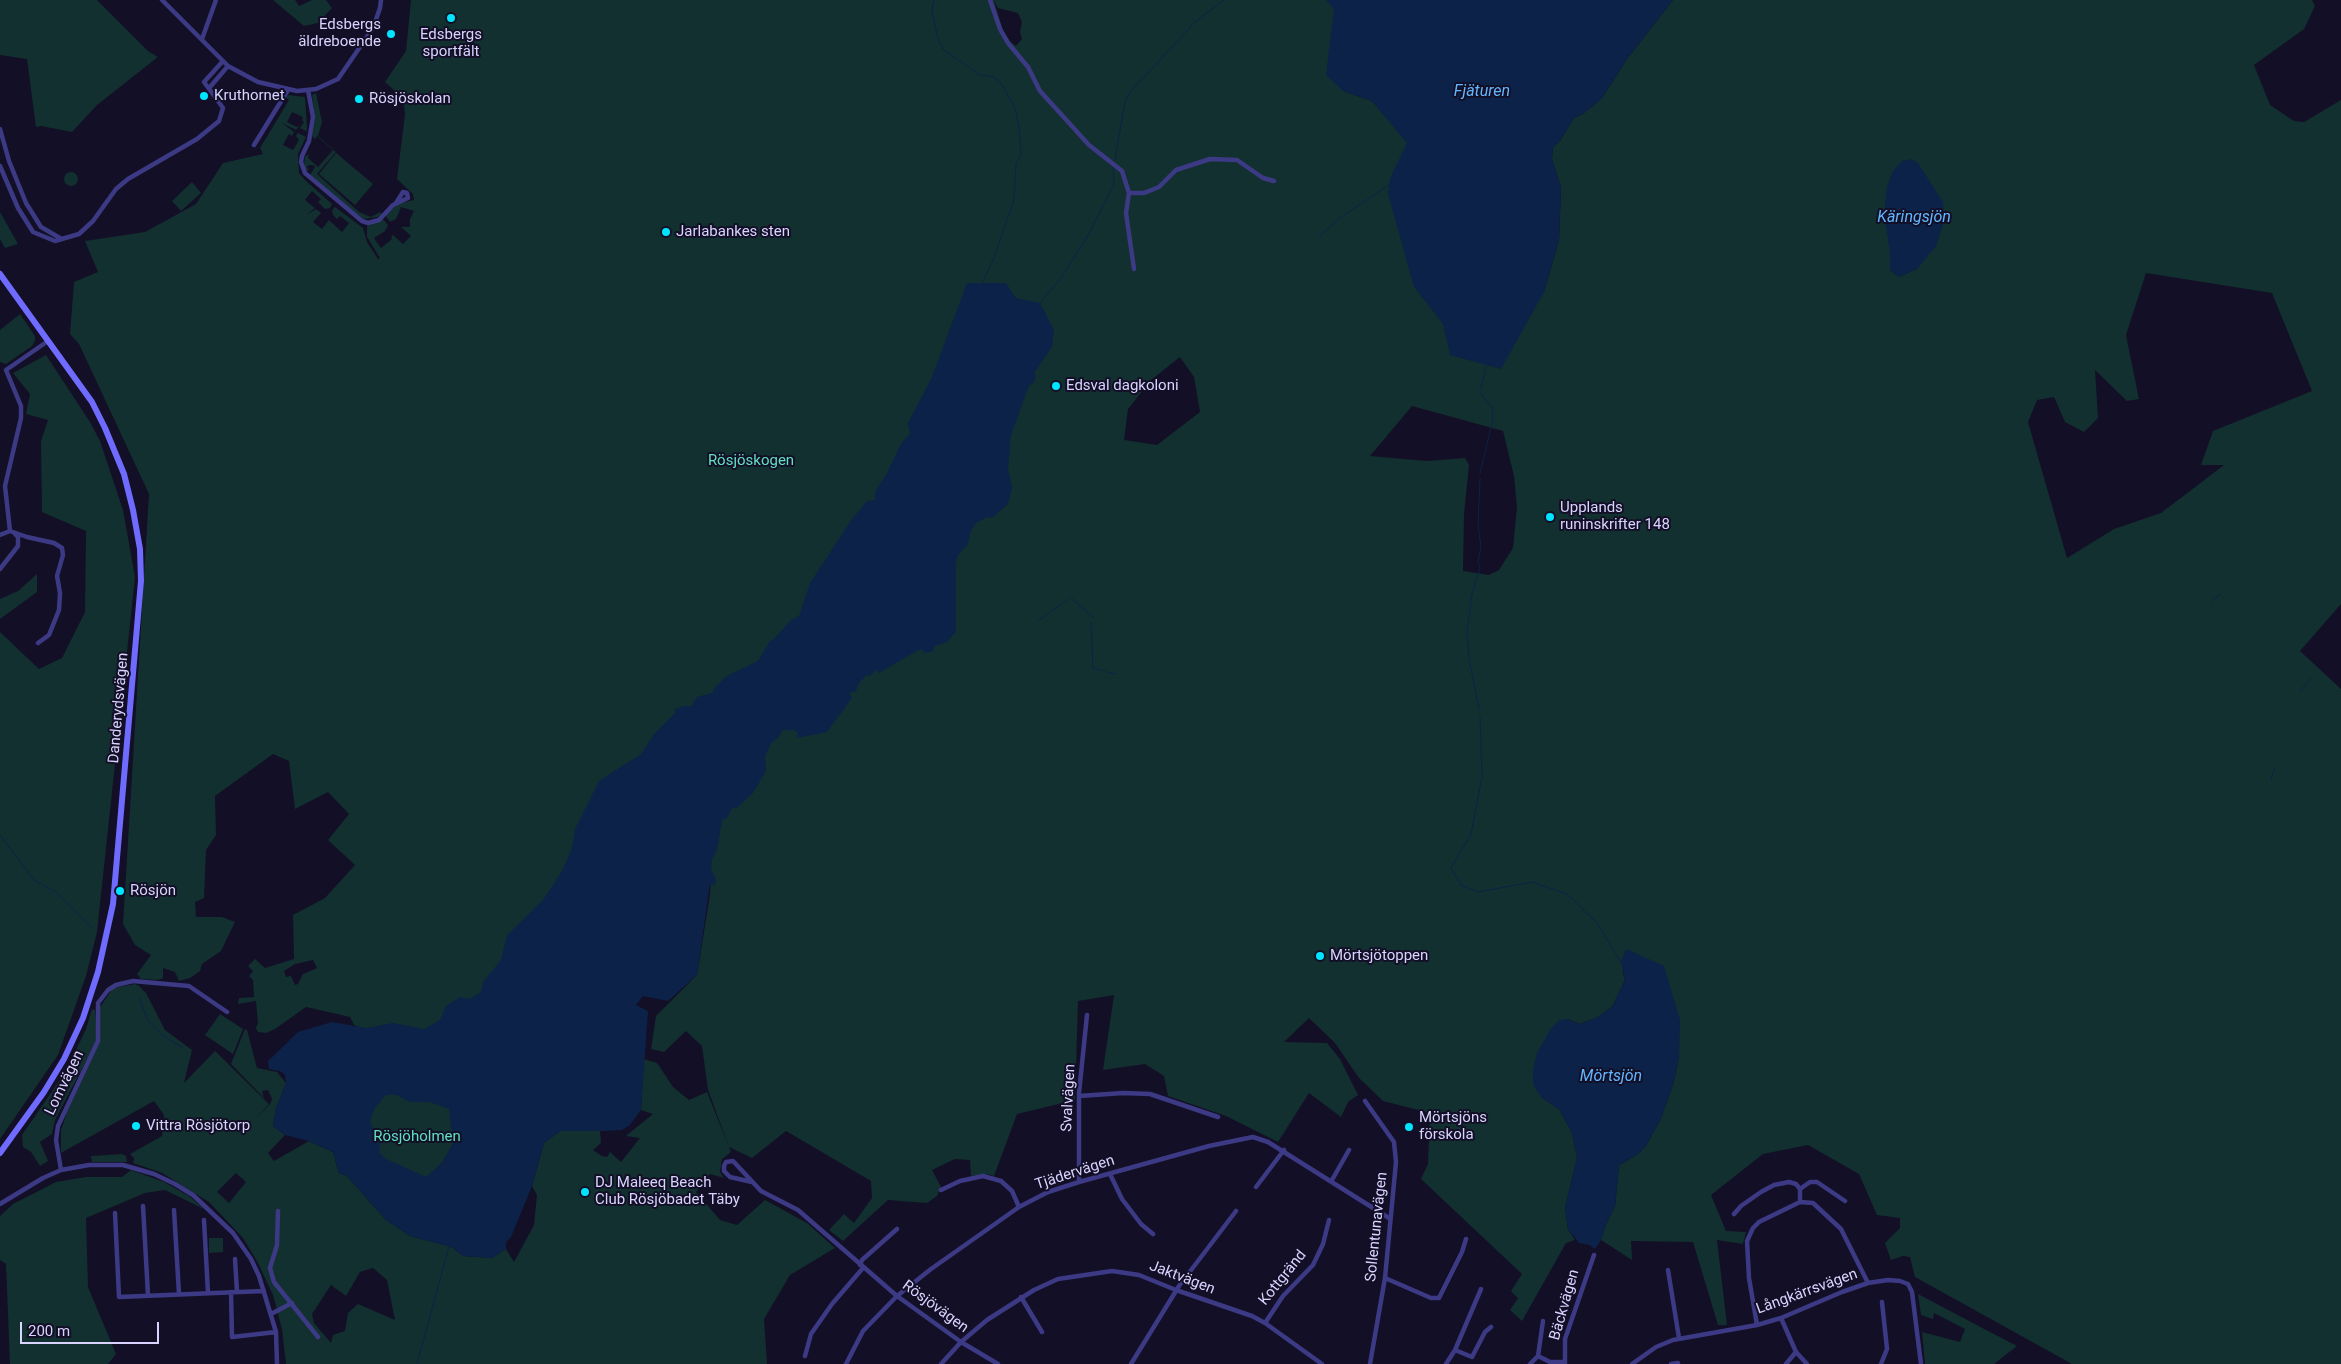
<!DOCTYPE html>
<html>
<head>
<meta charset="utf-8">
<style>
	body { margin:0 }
	#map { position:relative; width:2341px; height:1364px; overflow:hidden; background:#130f26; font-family:Roboto,sans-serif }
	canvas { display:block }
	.scale { position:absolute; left:20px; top:1322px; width:139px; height:22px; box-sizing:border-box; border:2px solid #d9d4ff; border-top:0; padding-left:6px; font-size:15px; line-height:18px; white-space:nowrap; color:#d9d4ff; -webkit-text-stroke:4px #130f26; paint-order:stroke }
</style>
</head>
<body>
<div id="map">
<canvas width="2341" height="1364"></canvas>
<div class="scale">200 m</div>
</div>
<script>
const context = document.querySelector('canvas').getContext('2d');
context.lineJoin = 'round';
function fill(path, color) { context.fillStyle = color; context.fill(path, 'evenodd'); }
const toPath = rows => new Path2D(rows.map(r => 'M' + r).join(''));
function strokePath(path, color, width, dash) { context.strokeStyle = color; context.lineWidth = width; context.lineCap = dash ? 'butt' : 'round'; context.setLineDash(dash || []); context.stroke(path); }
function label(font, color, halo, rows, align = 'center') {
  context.font = font + ' Roboto,sans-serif'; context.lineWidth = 4; context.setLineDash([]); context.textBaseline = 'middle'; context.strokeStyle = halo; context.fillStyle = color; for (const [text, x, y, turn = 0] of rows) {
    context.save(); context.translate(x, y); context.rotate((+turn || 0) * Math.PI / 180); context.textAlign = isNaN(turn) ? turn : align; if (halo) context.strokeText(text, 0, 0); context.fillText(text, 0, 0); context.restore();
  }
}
fill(toPath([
	[0,0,97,0,148,51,158,57,97,105,72,132,41,126,36,127,27,59,0,55],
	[273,0,295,0,299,6,312,0,326,0,332,8,318,23,304,26],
	[411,0,1341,0,1343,91,1372,101,1408,143,1443,324,1544,292,1559,240,1561,188,1552,159,1553,147,1560,141,1574,118,1584,113,1602,98,1627,59,1673,0,2312,0,2315,6,2304,29,2254,65,2270,105,2294,121,2304,122,2341,100,2341,604,2300,651,2341,689,2341,1364,2072,1364,1915,1277,1910,1257,1903,1256,1891,1260,1885,1243,1900,1228,1900,1218,1877,1215,1859,1174,1808,1145,1763,1154,1711,1195,1726,1231,1746,1232,1743,1244,1717,1240,1727,1325,1718,1325,1693,1242,1631,1241,1632,1260,1601,1240,1606,1224,1615,1206,1619,1165,1638,1154,1646,1146,1662,1116,1674,1081,1679,1057,1622,970,1625,980,1612,1007,1596,1018,1580,1024,1567,1019,1541,1097,1559,1109,1572,1133,1577,1158,1565,1208,1568,1229,1575,1240,1566,1243,1522,1321,1510,1310,1518,1298,1511,1291,1522,1274,1421,1179,1428,1164,1430,1113,1383,1101,1359,1078,1335,1043,1309,1018,1284,1042,1327,1043,1340,1059,1358,1095,1348,1102,1341,1117,1309,1093,1278,1142,1226,1116,1168,1096,1164,1076,1145,1064,1103,1070,1114,995,1078,1001,1075,1100,1017,1114,994,1176,987,1174,971,1176,970,1160,955,1159,932,1170,941,1187,937,1196,927,1203,888,1200,843,1241,829,1230,844,1214,854,1223,872,1198,871,1181,786,1131,752,1158,729,1147,708,1090,702,1046,686,1031,664,1052,651,1049,656,1016,697,975,710,894,711,877,450,1150,442,1163,426,1178,371,1169,357,1026,354,1025,350,1017,306,1007,275,1029,266,1033,258,1032,256,1028,258,1023,256,1001,238,1004,239,998,254,997,253,980,249,976,253,971,248,966,255,959,265,968,294,959,293,915,325,898,355,865,328,840,349,814,328,792,295,809,289,761,273,754,215,796,216,835,206,850,204,898,195,902,196,917,222,917,235,922,221,951,202,964,200,971,190,978,179,981,175,972,163,968,163,978,158,980,141,979,137,974,151,955,135,945,123,924,149,494,79,344,70,334,74,282,98,272,85,241,145,232,196,204,223,163,263,154,260,148,289,100,286,98,288,95,305,97,307,128,306,134,306,131,300,128,304,122,302,120,303,117,292,112,287,122,297,127,300,125,296,130,282,123,294,132,292,136,289,134,283,145,293,150,299,140,296,136,298,133,306,137,298,154,299,173,305,180,332,204,330,208,325,209,318,202,321,199,312,191,305,200,315,208,306,215,316,209,321,213,313,222,322,229,329,220,342,232,349,223,340,216,337,219,333,215,332,210,335,207,363,228,367,242,378,259,380,258,367,237,367,226,383,219,388,225,385,231,374,238,381,248,392,239,396,246,391,237,393,235,403,244,411,236,401,227,410,227,410,219,414,211,401,207,396,219,390,222,385,215,397,204,414,200,413,194,397,179,405,114,403,98,385,82,406,51],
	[994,1,998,8,1018,13,1022,22,1020,32,1022,39,1016,46,1010,41,1003,30],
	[1890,252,1916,269,1899,277,1890,270],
	[2146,273,2272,293,2312,391,2213,431,2201,465,2224,465,2161,513,2114,529,2067,558,2028,422,2037,400,2054,397,2065,422,2084,432,2098,418,2095,370,2127,401,2139,399,2126,335],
	[1180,357,1194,377,1200,412,1157,445,1124,440,1128,409,1151,380],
	[1412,406,1503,431,1514,476,1517,507,1513,548,1499,570,1489,575,1463,571,1464,514,1469,465,1465,458,1427,461,1370,456],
	[313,960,317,968,303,974,298,984,295,985,291,976,286,977,284,971,295,964],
	[316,93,322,122,318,136,336,152,317,174,359,212,371,217,380,212,382,214,378,217,363,219,310,175,315,167,313,165,309,165,307,167,309,170,307,171,304,165,305,156,309,155,308,158,318,167,333,150,317,136,315,139,312,136,315,120,312,95],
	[336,153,373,184,355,205,319,174],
	'64 179a7 7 0 1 1 14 0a7 7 0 1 1-14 0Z',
	[192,182,201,193,181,211,172,201],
	[0,212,18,244,5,248,0,239],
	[20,314,35,336,35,341,32,346,6,364,0,362,0,330],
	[46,355,90,422,100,441,123,510,135,577,97,932,86,976,58,1055,0,1139,0,632,39,669,62,658,85,612,86,531,42,512,41,441,48,420,26,414,30,394,13,373],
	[37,574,37,592,0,619,0,599,18,591],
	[135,984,139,986,146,993,165,1030,192,1050,184,1083,215,1051,269,1104,256,1118,270,1104,272,1099,268,1090,262,1091,264,1098,231,1064,245,1029,247,1030,257,1068,277,1072,286,1083,276,1108,273,1126,285,1135,268,1153,274,1161,309,1141,333,1152,339,1173,347,1176,385,1219,410,1236,452,1247,463,1256,492,1258,506,1249,514,1262,534,1225,537,1195,532,1186,544,1143,560,1131,600,1131,601,1143,593,1150,602,1156,607,1157,610,1152,621,1162,640,1138,626,1136,653,1114,641,1110,644,1059,657,1063,673,1087,689,1100,707,1092,731,1152,722,1159,720,1172,724,1178,710,1174,696,1192,720,1220,737,1225,765,1200,807,1223,835,1248,790,1275,764,1319,767,1364,286,1364,282,1329,273,1295,258,1263,243,1238,209,1202,162,1173,133,1163,134,1158,130,1154,162,1136,164,1115,154,1101,61,1153,61,1130,67,1112,100,1041,100,1007,113,988],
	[236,1173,246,1182,229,1203,217,1192],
	[373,1268,387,1280,395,1320,358,1304,348,1313,345,1331,333,1335,331,1343,314,1323,312,1314,331,1285,346,1296,360,1272],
	[92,1009,95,1010,97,1035,95,1044,55,1120,52,1134,40,1142,48,1161,40,1166,31,1152,23,1147,22,1135,66,1071,86,1029],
	[220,1014,243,1029,233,1054,205,1035],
	[122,1154,126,1156,127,1162,92,1162,91,1156],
	[131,1170,164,1182,189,1196,204,1209,165,1190,145,1193,86,1218,88,1287,116,1354,108,1364,10,1364,6,1264,0,1260,0,1216,13,1204,56,1182,86,1177,122,1177],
	[209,1238,223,1238,223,1252,209,1253],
	[1918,1294,1990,1332,2017,1346,1994,1364,1925,1364,1922,1332,1960,1342,1965,1329,1934,1313,1933,1319,1921,1315]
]), '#12302f');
fill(toPath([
	[1326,0,1673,0,1627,59,1602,98,1584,113,1574,118,1560,141,1553,147,1552,159,1561,188,1559,240,1544,292,1501,369,1450,355,1443,324,1414,287,1388,194,1390,178,1407,143,1372,101,1343,91,1326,75,1334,9],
	[1911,159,1918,163,1943,202,1944,221,1936,246,1917,269,1899,277,1890,270,1890,252,1884,214,1887,186,1893,171,1902,161],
	[967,283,1006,283,1016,298,1040,303,1054,330,1052,347,1034,373,1036,375,1034,382,1029,386,1011,435,1008,468,1012,488,1008,504,992,518,987,517,976,523,970,533,968,544,958,555,956,562,956,632,947,642,935,646,933,651,925,653,920,649,879,673,877,669,870,676,867,675,859,683,856,691,849,693,852,698,827,732,797,738,798,733,793,730,783,730,777,739,772,742,765,756,766,771,753,793,738,807,732,808,727,818,722,820,717,850,712,859,711,869,716,880,715,885,710,884,697,975,668,1001,643,996,636,1005,648,1011,641,1110,630,1125,622,1130,603,1131,560,1131,544,1143,532,1186,511,1237,506,1242,506,1249,492,1258,463,1256,452,1247,410,1236,385,1219,347,1176,339,1173,333,1152,309,1141,285,1135,273,1126,276,1108,286,1083,285,1075,280,1071,269,1069,268,1061,298,1032,332,1022,367,1028,393,1023,424,1029,440,1020,446,1006,460,997,470,999,481,992,483,982,501,960,507,935,543,900,562,871,572,848,575,829,599,781,641,754,654,734,675,713,675,709,684,706,691,706,697,697,712,693,715,687,727,676,758,661,770,641,774,639,791,620,799,616,810,583,852,519,867,501,876,500,874,497,876,490,886,475,902,442,910,434,908,423,931,379],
	[386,1095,397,1095,409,1102,430,1102,449,1109,453,1143,442,1163,426,1177,386,1159,379,1152,380,1144,370,1122,374,1109],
	[1626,949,1664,966,1680,1020,1679,1057,1674,1081,1662,1116,1646,1146,1638,1154,1619,1165,1615,1206,1606,1224,1601,1240,1595,1249,1589,1245,1579,1243,1568,1229,1565,1208,1577,1158,1572,1133,1559,1109,1541,1097,1533,1085,1533,1070,1537,1053,1550,1030,1559,1020,1567,1019,1580,1024,1596,1018,1612,1007,1625,980,1621,962]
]), '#0c2248');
strokePath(toPath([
	[934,0,932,11,938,39,944,50,980,75,994,77,1001,83,1015,108,1019,127,1021,153,1016,164,1014,200,994,258,982,283],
	[1115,160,1125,101,1131,91,1195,22,1224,0],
	[1319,237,1337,220,1389,185],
	[1040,303,1061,278,1087,237,1114,184,1113,168],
	[1481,389,1486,365],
	[1480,393,1492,407,1493,418,1480,474],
	[1070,597,1093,617,1092,618],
	[2212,601,2221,594],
	[1038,621,1067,600],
	[1091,622,1093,668,1105,671],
	[1107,672,1116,674],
	[2300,691,2312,678],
	[1479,709,1469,659,1467,632,1472,594,1480,568,1478,562,1481,547,1478,525,1480,479],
	[1480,717,1482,777,1475,813,1471,834,1451,868,1461,885,1478,892,1532,882,1567,894,1597,923,1621,962],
	[2271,780,2274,769],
	[0,835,34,880,56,892,93,929],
	[139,997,148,1021,162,1035,183,1048],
	[417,1364,449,1247]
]), '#0c2248', 1);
strokePath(toPath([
	[162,0,228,66,258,82,297,91,316,89,338,79,373,28,380,8,381,0],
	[990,0,1000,29,1008,43,1028,67,1040,91,1089,145,1122,171,1129,193,1126,213,1134,269],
	[202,39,216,0],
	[210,87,228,66],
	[308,90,313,117,309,141,302,156,301,162,305,173,362,221,368,223,379,220,393,205,408,198,407,193,403,192,396,203],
	[0,129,9,161,26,203,41,227,60,238],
	[254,145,288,90],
	[0,166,18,208,33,232,55,241,79,234,93,221,116,189,128,179,197,139,219,121,223,108,204,82,223,61],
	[1129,193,1144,193,1159,187,1176,170,1210,159,1237,160,1263,178,1274,181],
	[10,531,5,486,21,418,21,406,6,370,48,341],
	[10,531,27,537,54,543,62,548,63,555,57,576,60,593,59,610,49,635,38,643],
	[0,535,10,531],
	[0,569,18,546,18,537,15,534],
	[1079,1096,1123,1093,1150,1094,1218,1117],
	[1365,1101,1394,1142,1396,1162,1385,1278,1370,1364],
	[61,1170,56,1140,58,1126,98,1041,98,1003,108,990,116,985,133,981,189,986,227,1012],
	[1110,1174,1122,1199,1141,1224,1153,1234],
	[1332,1180,1349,1150],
	[752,1182,730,1177,724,1171,724,1166,726,1162,733,1161,761,1191,798,1210,897,1296,961,1342,998,1364],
	[1079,1182,1079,1093,1087,1015],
	[1256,1187,1284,1150],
	[1800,1189,1810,1182,1817,1182,1845,1201],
	[941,1190,960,1181,983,1176,1001,1181,1012,1191,1019,1207],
	[0,1204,43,1178,61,1170,89,1165,123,1165,154,1174,175,1184,193,1195,233,1233,251,1259,259,1276,276,1332,277,1364],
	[143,1206,148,1295],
	[174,1210,179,1294],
	[278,1211,277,1245,270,1268,274,1282,318,1337],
	[115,1213,119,1297,264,1291],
	[1734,1214,1741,1206,1761,1192,1774,1185,1789,1182,1796,1184,1800,1189,1800,1202],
	[204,1220,208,1293],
	[235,1259,237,1292],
	[860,1265,862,1260,897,1229],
	[1668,1270,1679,1338],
	[1385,1278,1431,1298,1439,1298,1462,1252,1466,1239],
	[231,1292,232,1337,276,1332],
	[1021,1297,1042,1332],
	[271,1314,292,1303],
	[1781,1318,1796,1352,1807,1364],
	[1265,1323,1283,1296,1313,1265,1323,1244,1329,1220],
	[1757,1325,1749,1278,1747,1241,1753,1228,1759,1222,1800,1202,1813,1203,1841,1229,1868,1283],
	[1455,1350,1472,1357,1485,1332,1491,1327],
	[805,1356,811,1334,832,1304,863,1268],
	[1538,1356,1543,1321],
	[846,1364,863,1331,897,1296,931,1269,1019,1207,1048,1192,1079,1182,1209,1146,1253,1137,1268,1142,1389,1218],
	[941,1364,961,1342,987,1320,1034,1290,1058,1279,1112,1271,1139,1275,1176,1290,1252,1316,1265,1323,1322,1364],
	[1131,1364,1179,1286,1236,1211],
	[1446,1364,1455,1350,1481,1289],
	[1530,1364,1538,1356,1550,1362,1565,1362],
	[1565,1364,1565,1339,1594,1255],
	[1632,1364,1656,1347,1673,1340,1757,1325,1781,1318,1842,1292,1868,1283,1888,1280,1900,1281,1908,1284,1912,1292,1921,1364],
	[1671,1364,1678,1363],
	[1786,1364,1796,1352],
	[1881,1364,1887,1349,1882,1302]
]), '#3d3a85', 4.5);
strokePath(toPath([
	[0,274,92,402,105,428,124,474,133,510,140,549,141,581,113,904,98,972,83,1018,64,1059,44,1092,0,1153]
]), '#6f6bff', 6);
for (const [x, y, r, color] of [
	[451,18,5,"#00e5ff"],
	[391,34,5,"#00e5ff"],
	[204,96,5,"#00e5ff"],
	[359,99,5,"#00e5ff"],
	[666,232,5,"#00e5ff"],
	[1056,386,5,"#00e5ff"],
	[1550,517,5,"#00e5ff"],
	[120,891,5,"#00e5ff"],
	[1320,956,5,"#00e5ff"],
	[136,1126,5,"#00e5ff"],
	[1409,1127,5,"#00e5ff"],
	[585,1192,5,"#00e5ff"]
]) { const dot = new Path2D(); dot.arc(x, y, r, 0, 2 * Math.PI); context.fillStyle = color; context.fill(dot); strokePath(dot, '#130f26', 2); }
label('15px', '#d9d4ff', '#130f26', [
	["Edsbergs",381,25,"right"],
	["äldreboende",381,42,"right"],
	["Edsbergs",451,35,"center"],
	["sportfält",451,52,"center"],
	["Kruthornet",214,96],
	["Rösjöskolan",369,99],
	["Jarlabankes sten",676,232],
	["Edsval dagkoloni",1066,386],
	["Upplands",1560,508],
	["runinskrifter 148",1560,525],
	["Rösjön",130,891],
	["Mörtsjötoppen",1330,956],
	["Mörtsjöns",1419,1118],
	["förskola",1419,1135],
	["Vittra Rösjötorp",146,1126],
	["DJ Maleeq Beach",595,1183],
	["Club Rösjöbadet Täby",595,1200]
], 'left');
label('15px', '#5fe0c0', '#130f26', [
	["Rösjöskogen",751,461],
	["Rösjöholmen",417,1137]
]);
label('15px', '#d9d4ff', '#130f26', [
	["Danderydsvägen",119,708,-85],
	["Lomvägen",65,1083,-64],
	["Svalvägen",1069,1098,-87],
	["Tjädervägen",1075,1173,-18],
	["Sollentunavägen",1377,1227,-84],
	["Jaktvägen",1182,1278,21],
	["Kottgränd",1283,1278,-51],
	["Långkärrsvägen",1807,1292,-20],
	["Bäckvägen",1565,1305,-74],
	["Rösjövägen",935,1307,36]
]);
label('italic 16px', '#62b6ff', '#130f26', [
	["Fjäturen",1482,92],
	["Käringsjön",1914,218],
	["Mörtsjön",1611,1077]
]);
</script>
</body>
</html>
